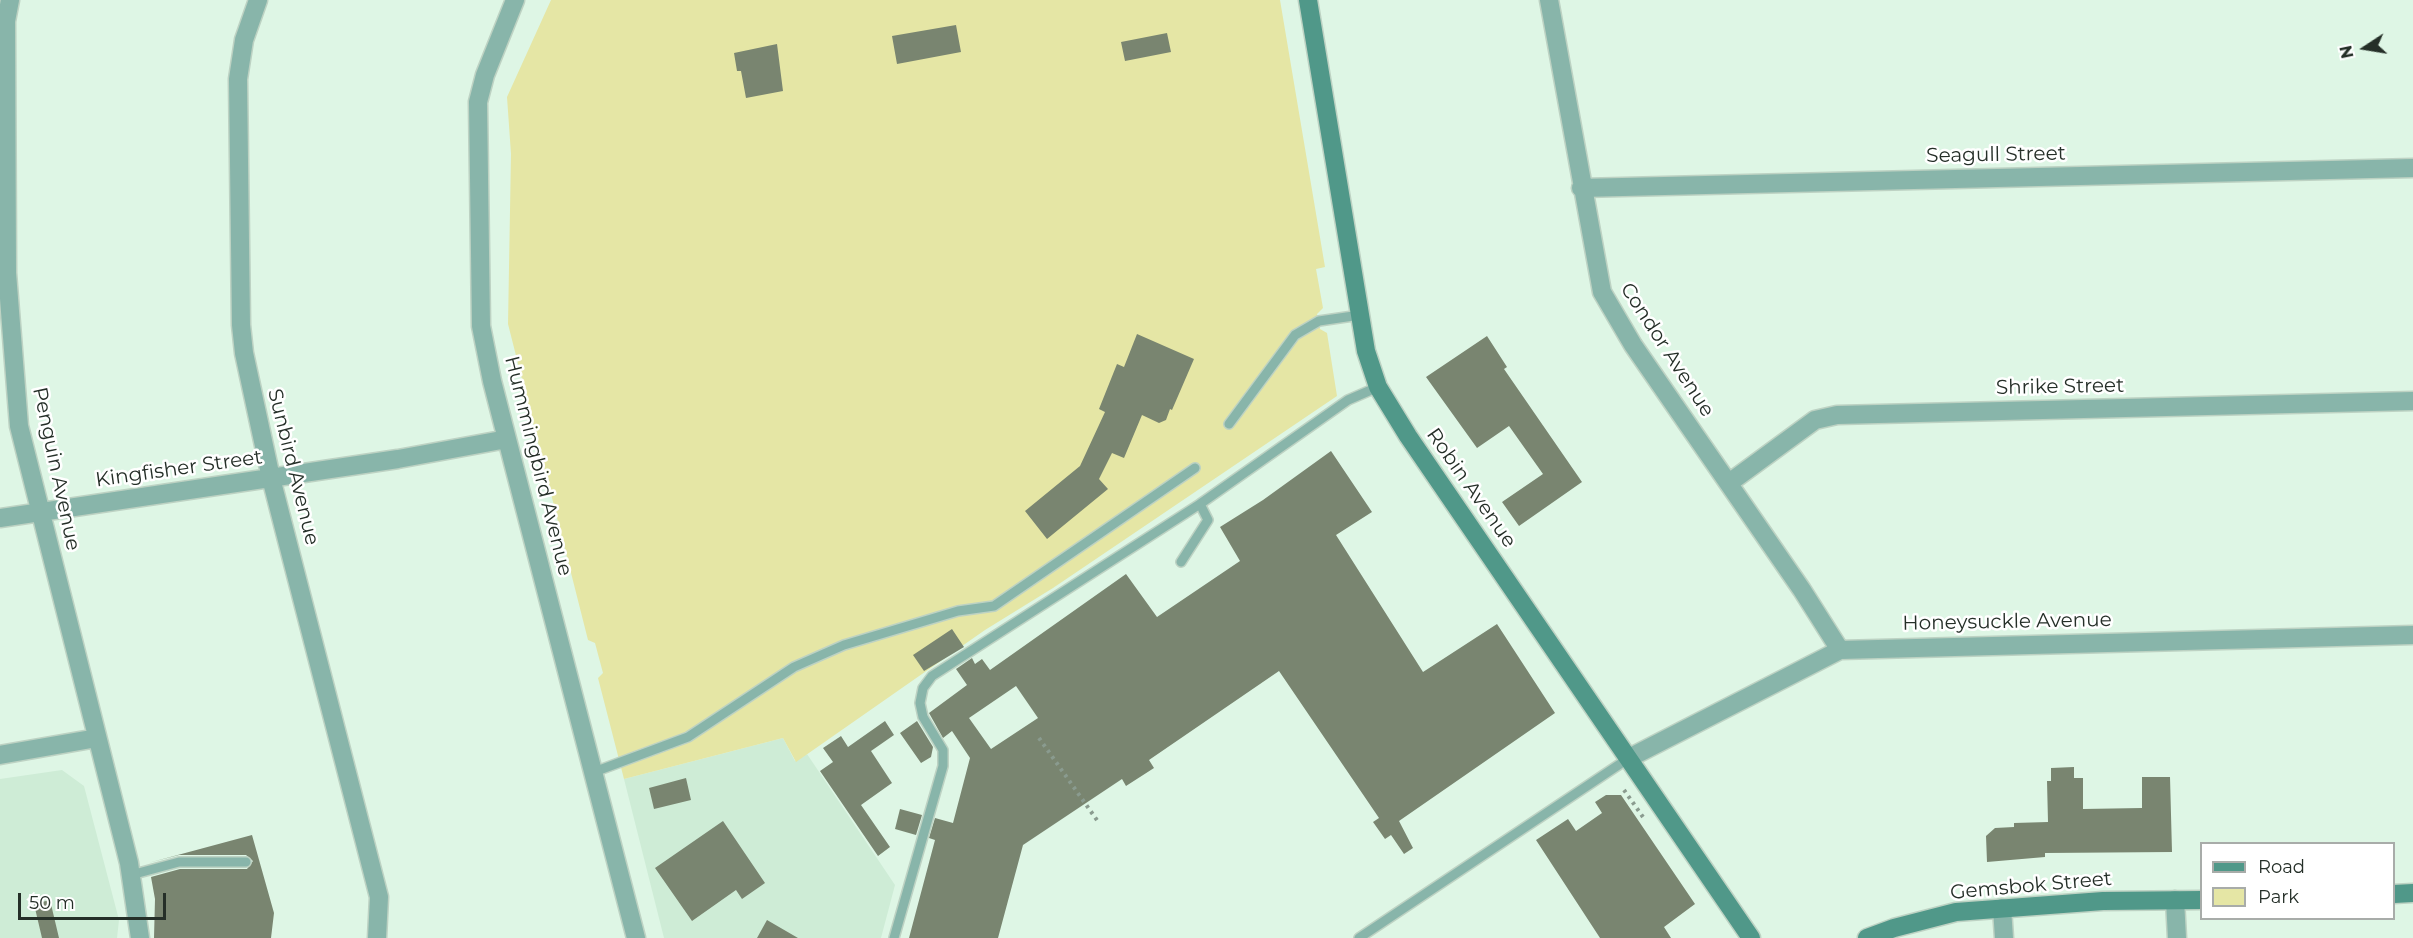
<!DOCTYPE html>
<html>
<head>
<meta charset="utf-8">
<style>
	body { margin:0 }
	#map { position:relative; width:2413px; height:938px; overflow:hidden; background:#def6e5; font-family:Montserrat,sans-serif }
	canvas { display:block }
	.legend { position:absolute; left:2200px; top:842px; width:195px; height:78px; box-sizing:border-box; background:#fff; border:2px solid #a8aca9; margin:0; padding:8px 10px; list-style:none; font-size:18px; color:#252f28 }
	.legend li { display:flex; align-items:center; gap:12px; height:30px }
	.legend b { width:30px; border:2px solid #a8aca9 }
	.north { position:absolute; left:2335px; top:18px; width:60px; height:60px; -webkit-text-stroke:4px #fff; paint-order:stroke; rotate:258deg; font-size:16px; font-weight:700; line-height:24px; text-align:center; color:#252f28 }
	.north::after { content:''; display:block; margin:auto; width:21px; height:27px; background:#252f28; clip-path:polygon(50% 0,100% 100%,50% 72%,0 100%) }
	.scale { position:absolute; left:18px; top:893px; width:148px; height:27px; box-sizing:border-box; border:3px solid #252f28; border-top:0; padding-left:8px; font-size:18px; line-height:21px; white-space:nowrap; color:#252f28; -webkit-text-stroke:4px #fff; paint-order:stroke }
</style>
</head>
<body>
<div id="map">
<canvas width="2413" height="938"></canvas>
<ul class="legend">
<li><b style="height:8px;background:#509889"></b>Road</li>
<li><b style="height:16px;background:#e5e6a5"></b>Park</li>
</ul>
<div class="north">N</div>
<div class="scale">50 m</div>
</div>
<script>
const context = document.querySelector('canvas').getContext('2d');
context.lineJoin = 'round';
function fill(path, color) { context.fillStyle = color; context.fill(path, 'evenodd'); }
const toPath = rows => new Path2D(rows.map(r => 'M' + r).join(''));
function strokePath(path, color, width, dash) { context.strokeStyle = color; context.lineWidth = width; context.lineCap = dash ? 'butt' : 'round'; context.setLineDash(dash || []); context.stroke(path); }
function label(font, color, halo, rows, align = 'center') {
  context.font = font + ' Montserrat,sans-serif'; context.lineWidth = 5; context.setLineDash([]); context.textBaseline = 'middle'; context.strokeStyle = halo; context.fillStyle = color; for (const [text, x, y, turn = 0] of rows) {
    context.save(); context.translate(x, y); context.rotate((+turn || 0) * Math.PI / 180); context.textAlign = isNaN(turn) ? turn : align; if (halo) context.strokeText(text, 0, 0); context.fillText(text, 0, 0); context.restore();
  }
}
fill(toPath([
	[783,738,795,761,807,754,895,885,881,938,664,938,624,779],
	[62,770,84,786,119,920,117,938,0,938,0,779]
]), '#ceecd6');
fill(toPath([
	[551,0,1280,0,1325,267,1316,269,1323,308,1317,314,1320,329,1327,333,1337,396,1053,588,985,630,796,762,783,738,624,779,598,678,603,673,595,643,588,640,508,324,511,154,507,97]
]), '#e5e6a5');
fill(toPath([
	[956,25,961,52,897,64,892,36],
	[1167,33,1171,52,1125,61,1121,42],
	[777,44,783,91,746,98,741,71,737,71,734,53],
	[1137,334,1194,359,1172,410,1170,409,1166,420,1159,423,1142,415,1124,458,1112,453,1099,479,1108,489,1047,539,1025,511,1080,466,1105,412,1099,409,1117,364,1124,367],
	[1487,336,1507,367,1504,369,1582,482,1519,526,1502,502,1543,474,1509,426,1477,448,1426,377],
	[1331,451,1372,512,1336,535,1423,672,1497,624,1555,713,1399,821,1413,848,1404,854,1391,835,1385,839,1373,822,1379,818,1279,671,1149,760,1154,768,1126,786,1122,779,1023,845,998,938,909,938,935,840,929,838,935,818,953,823,970,758,952,731,943,738,929,713,967,685,956,669,972,658,975,664,982,659,990,670,1126,574,1157,617,1240,561,1220,527,1263,500],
	[1016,686,1038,718,991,749,969,718],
	[952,629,964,647,924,671,913,655],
	[885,721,894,735,871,751,892,783,861,805,890,847,878,856,820,771,833,762,823,748,841,736,848,747],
	[917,721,933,747,931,757,921,763,900,733],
	[2074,767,2074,778,2083,778,2083,809,2142,808,2142,777,2170,777,2172,852,2045,853,2045,857,1987,862,1986,836,1995,828,2014,827,2014,823,2048,822,2047,781,2051,781,2051,768],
	[686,778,691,800,654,809,649,788],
	[1606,795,1621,795,1695,904,1664,927,1671,938,1600,938,1536,840,1568,819,1576,831,1602,813,1595,802],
	[900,809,922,815,916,835,895,829],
	[723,821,765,883,742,899,736,890,692,921,655,868],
	[252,835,274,913,271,938,154,938,155,899,151,877,180,869,247,869,253,861,246,855,179,855,148,863],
	[50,900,59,938,42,938,34,904],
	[767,920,798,938,757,938]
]), '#798570');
const lane = toPath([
	[1229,424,1295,335,1319,321,1360,315],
	[1181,562,1208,520,1200,504,1348,400,1378,387],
	[594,772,688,737,794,667,844,645,958,611,994,606,1195,468],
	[131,875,179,862,246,862],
	[894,938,943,766,943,750,923,717,920,703,923,688,932,676,1200,504],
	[1359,938,1629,758]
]);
const street = toPath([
	[10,0,6,21,7,273,19,426,129,863,140,938],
	[258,0,244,40,238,79,241,325,244,353,271,478,379,897,377,938],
	[515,0,485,75,478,102,481,326,492,381,636,938],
	[1549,0,1602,292,1633,345,1802,590,1840,650],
	[1581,188,2413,168],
	[1729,483,1815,420,1837,415,2413,401],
	[0,518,398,459,507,439],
	[0,755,97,738],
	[1629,758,1840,650,2413,635],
	[2175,900,2177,938],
	[2002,908,2004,938]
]);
const secondary = toPath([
	[1308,0,1366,351,1378,387,1408,436,1751,938],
	[2394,894,2413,893],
	[1867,938,1894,928,1956,912,2103,901,2202,900]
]);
strokePath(lane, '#bdd2c3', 12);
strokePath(street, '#bdd2c3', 21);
strokePath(secondary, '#bdd2c3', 21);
strokePath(toPath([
	[1039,738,1099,823],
	[1624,790,1643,817]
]), '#8a9b8f', 4, [3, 4.5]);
strokePath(lane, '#88b5aa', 9);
strokePath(street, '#88b5aa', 18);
strokePath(secondary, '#509889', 18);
label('20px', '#252f28', '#fff', [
	["Seagull Street",1996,155,-1],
	["Condor Avenue",1667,350,57],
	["Shrike Street",2060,387,-1],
	["Hummingbird Avenue",538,466,76],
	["Sunbird Avenue",293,467,76],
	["Penguin Avenue",56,469,78],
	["Kingfisher Street",179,469,-8],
	["Robin Avenue",1471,488,55],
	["Honeysuckle Avenue",2007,622,-1],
	["Gemsbok Street",2031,886,-5]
]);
</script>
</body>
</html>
